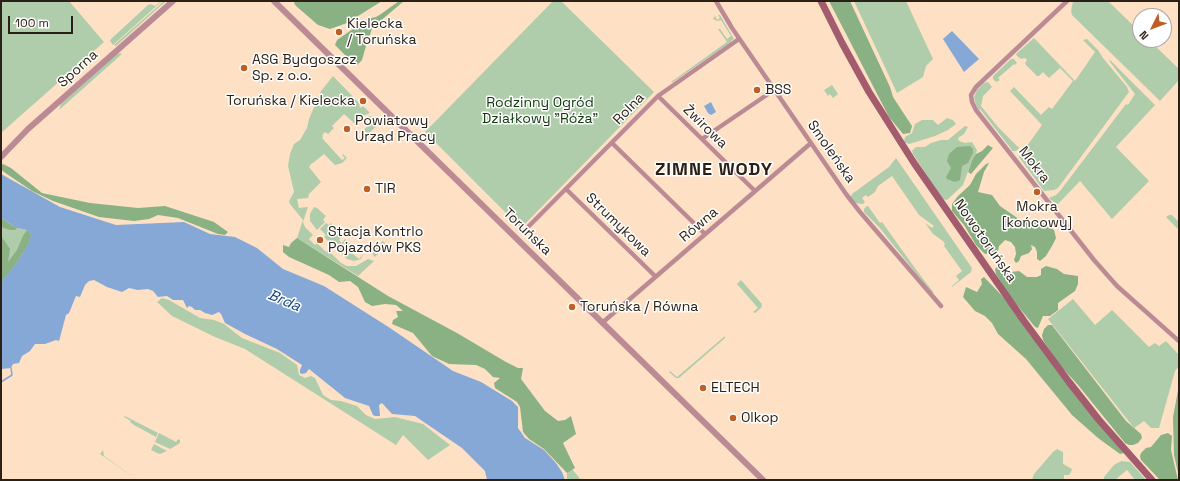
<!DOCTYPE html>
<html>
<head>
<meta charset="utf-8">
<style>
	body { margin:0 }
	#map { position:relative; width:1180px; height:481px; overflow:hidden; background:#fee1c4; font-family:"Space Grotesk",sans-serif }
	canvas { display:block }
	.frame { position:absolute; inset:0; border:2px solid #2b2015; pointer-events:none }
	.north { position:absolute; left:1132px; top:8px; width:40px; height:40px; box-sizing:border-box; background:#fff; border:1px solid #aaa6a1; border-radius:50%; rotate:228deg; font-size:11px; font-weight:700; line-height:16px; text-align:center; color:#2b2015 }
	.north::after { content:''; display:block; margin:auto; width:14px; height:18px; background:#c15e23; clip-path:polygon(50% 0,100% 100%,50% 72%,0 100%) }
	.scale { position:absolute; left:8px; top:16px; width:65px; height:18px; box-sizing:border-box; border:2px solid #2b2015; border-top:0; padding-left:5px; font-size:12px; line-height:14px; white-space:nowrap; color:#2b2015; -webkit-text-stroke:3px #fff; paint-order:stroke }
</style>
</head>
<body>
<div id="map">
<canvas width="1180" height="481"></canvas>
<div class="frame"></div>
<div class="north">N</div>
<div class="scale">100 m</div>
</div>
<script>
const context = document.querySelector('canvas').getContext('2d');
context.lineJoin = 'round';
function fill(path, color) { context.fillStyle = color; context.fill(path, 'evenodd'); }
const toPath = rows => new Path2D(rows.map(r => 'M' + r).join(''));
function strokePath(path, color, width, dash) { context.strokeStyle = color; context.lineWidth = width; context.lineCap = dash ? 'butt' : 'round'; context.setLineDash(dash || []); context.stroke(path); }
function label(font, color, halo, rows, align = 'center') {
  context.font = font + ' "Space Grotesk",sans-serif'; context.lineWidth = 3; context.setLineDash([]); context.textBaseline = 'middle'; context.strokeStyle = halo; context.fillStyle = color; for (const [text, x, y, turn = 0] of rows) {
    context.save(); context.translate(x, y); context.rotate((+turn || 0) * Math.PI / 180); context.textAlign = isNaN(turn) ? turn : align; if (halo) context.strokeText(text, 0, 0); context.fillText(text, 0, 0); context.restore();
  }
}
fill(toPath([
	[1,1,69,1,104,42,1,133],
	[161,1,162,1,113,45,110,41,111,39,148,5,151,4,155,6],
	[164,1,166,1,116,46,114,45],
	[553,1,561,1,654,92,521,228,425,132],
	[854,1,906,1,933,59,926,66,923,77,897,93],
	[1073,1,1108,1,1140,32,1140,40,1149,40,1179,69,1179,80,1160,101,1072,15,1071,11],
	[718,15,720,15,734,39,731,41,731,42,673,82,671,82,727,42,718,29,720,29,727,39,731,36,721,20,717,21,713,19,715,16,717,20,720,18],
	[1034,38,1075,81,1095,52,1083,40,1087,39,1098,50,1103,58,1127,87,1129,92,1058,188,1054,190,1044,191,1019,157,1042,125,1010,91,1014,87,1041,115,1049,107,1052,109,1073,81,1060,68,1049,78,1043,72,1039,76,1037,76,1026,65,1025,63,1027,60,1025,58,1021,59,1017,56,1016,54],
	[120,53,122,54,59,110,61,104,117,54],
	[1011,59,1014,59,1017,63,1015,65,1014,64,998,78,1000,80,996,82,993,79,993,76],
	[1109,59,1155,105,1116,147,1149,181,1112,219,1080,181,1057,205,1049,198,1056,195,1060,191,1126,104,1128,105,1135,94,1110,62],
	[333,76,360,104,359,106,361,108,363,106,370,113,365,115,355,124,344,114,332,126,334,128,328,134,325,132,322,135,323,136,322,138,342,160,345,158,342,155,343,154,347,158,342,163,335,165,324,154,313,163,312,163,309,167,321,182,309,194,308,198,297,199,299,208,308,207,303,222,305,227,313,235,309,239,315,245,317,243,326,252,328,250,341,263,347,266,356,266,368,259,374,261,358,276,297,238,303,220,290,204,289,201,294,192,288,166,290,154,294,144,300,140,307,128,309,119,321,91],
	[988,82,992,87,983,96,981,106,998,127,1019,148,1016,151,1011,151,1012,150,980,109,979,110,975,102,974,97,977,90,984,83],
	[832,85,838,94,833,98,830,94,828,96,824,90],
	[371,116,380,123,369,133,367,133,364,130,371,122,366,117],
	[947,118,953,120,956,124,948,130,935,136,909,144,904,142,905,137,912,133,915,124,922,120,933,120,938,125],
	[965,126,968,127,964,134,958,138,959,141,965,143,972,142,977,150,976,154,973,158,963,185,947,200,942,199,913,154,912,151,916,147,925,147,931,143,941,140,948,140],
	[896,158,972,268,971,272,952,287,952,286,959,280,956,276,962,271,944,246,945,244,943,241,933,234,925,223,932,228,934,226,919,215,892,176,878,186,875,192,868,197,866,195,862,198,865,202,863,204,855,203,851,197,852,194,889,167],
	[867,206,868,206,880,223,882,222,917,271,934,293,931,292,879,227,864,212,864,209],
	[314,207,317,208,326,216,323,220,325,222,317,230,310,221,310,214],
	[1169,215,1172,215,1179,222,1179,230,1166,217],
	[1,218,17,228,27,230,31,235,39,239,1,295],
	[326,223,329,225,331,223,334,227,328,234,326,237,328,235,330,237,334,234,332,232,335,229,342,236,339,240,342,243,345,239,350,244,346,248,359,259,363,254,361,259,354,261,347,259,324,237,326,235,320,229],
	[383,241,386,244,375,257,373,255,372,251],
	[741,280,762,304,761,308,755,313,753,312,758,308,737,284],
	[162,298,169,300,200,318,214,320,224,324,242,338,280,353,297,365,299,375,305,378,311,376,315,378,323,395,331,400,341,401,357,406,366,415,375,419,395,417,423,424,450,445,428,460,403,435,396,445,245,349,215,337,172,316,157,302],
	[1073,299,1095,325,1112,310,1149,347,1155,343,1159,346,1166,341,1179,355,1179,366,1175,371,1159,428,1151,428,1144,421,1134,428,1048,319],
	[725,336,725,338,679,378,676,378,669,372,670,371,677,377],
	[121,414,158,433,156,437,134,425,130,422,131,421,124,417,125,416],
	[159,433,176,442,178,439,180,440,180,443,170,449,155,442],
	[154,444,167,451,160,454,157,453,151,450],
	[1057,449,1063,452,1063,464,1072,469,1071,472,1069,475,1064,475,1064,480,1032,480,1034,474,1053,452],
	[103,450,104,456,138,480,100,454],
	[1121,461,1130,462,1146,480,1135,480,1127,470,1115,480,1104,480,1104,477,1114,465],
	[572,469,581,480,567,480,567,473]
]), '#afccab');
fill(toPath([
	[295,1,382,1,347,23,330,29,318,25,296,6,294,3],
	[399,1,404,1,372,28,370,35,366,37,365,41,366,46,362,60,357,65,354,64,335,45,337,40,360,24,371,18,376,17,381,14],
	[829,1,850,1,890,87,893,97,912,126,910,133,903,134,889,117],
	[988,145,993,148,971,174,968,172,973,158,976,154,982,151],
	[970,146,973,149,973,153,968,163,962,166,960,180,955,182,947,179,946,177,951,168,947,161,949,154,957,147],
	[989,163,984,172,978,192,992,195,1000,206,1023,222,1038,220,1054,230,1056,238,1052,246,1046,256,1040,261,1037,259,1037,252,1035,247,1031,245,1032,249,1029,253,1021,256,1019,261,1016,263,1014,260,1016,254,1015,247,1011,242,1005,240,999,246,998,251,992,253,985,254,976,245,964,225,952,211,952,204,958,196,970,185,976,174,986,164],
	[3,164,11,168,42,193,90,203,138,208,165,206,214,222,228,232,225,235,218,234,178,218,158,215,149,219,134,221,99,217,53,201,32,191,4,172,1,169,1,165],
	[1,218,10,224,17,228,15,230,10,230,1,227],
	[27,230,31,235,29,243,16,264,1,282,1,236,10,249,8,262,17,250,23,236],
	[297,238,388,296,457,333,506,362,518,368,523,368,521,379,545,411,558,421,565,420,571,416,576,434,563,443,575,468,567,473,544,449,529,439,523,432,520,407,517,402,495,388,494,383,500,378,493,377,485,369,476,365,449,364,432,356,413,333,392,324,393,320,398,317,396,311,403,311,396,305,385,304,372,306,365,302,358,287,350,281,339,282,329,275,289,257,283,252,283,245,289,247,291,243],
	[1046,266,1057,269,1064,274,1078,276,1078,284,1075,291,1058,303,1058,310,1050,316,1043,316,1038,328,1035,327,1009,295,996,274,995,269,997,267,1001,267,1005,271,1011,272,1019,271,1027,277,1037,277,1041,275,1041,269],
	[984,277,1006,300,1124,453,1120,454,1098,438,1072,415,1026,359,998,334,992,323,985,316,975,311,963,297,966,287,977,292,982,284,981,279],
	[1048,325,1052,325,1126,421,1141,434,1142,438,1138,443,1133,445,1129,445,1125,443,1078,385,1058,363,1043,340,1042,335,1044,329],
	[1179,385,1179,477,1174,455,1173,417],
	[1168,433,1172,436,1171,450,1178,480,1160,480,1141,460,1140,456,1141,453,1146,448,1151,447,1161,435]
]), '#89b184');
fill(toPath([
	[952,31,979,59,964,72,943,39],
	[711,102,716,112,711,115,708,113,704,106],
	[1,174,60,207,116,225,184,222,210,234,235,237,257,248,283,269,324,286,390,328,453,371,481,382,512,401,518,407,518,428,525,438,544,450,556,463,562,472,565,480,487,480,485,471,462,448,415,416,392,414,382,403,379,405,380,416,375,416,373,415,369,406,345,398,309,369,306,373,302,374,300,373,300,370,302,365,277,349,245,334,225,323,221,314,219,312,212,315,205,313,200,310,195,310,192,307,189,306,187,308,183,300,173,300,167,296,158,297,153,291,148,289,138,290,129,288,122,292,107,287,94,280,89,281,85,285,80,297,76,296,69,313,66,315,59,341,56,340,45,344,35,344,30,351,22,356,19,363,13,364,11,368,1,369,1,282,16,264,29,243,31,235,27,230,17,228,1,218]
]), '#85a8d6');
strokePath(toPath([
	[470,360,471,358],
	[1,382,12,375,11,368]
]), '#85a8d6', 1.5);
strokePath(toPath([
	[716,1,732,28,846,194,860,212,941,306],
	[1067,1,976,87,971,95,972,102,976,110,1094,260,1117,286,1179,341],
	[658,96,755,191],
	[702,139,774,90],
	[612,143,705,234],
	[566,189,655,276],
	[529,226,658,96,739,39],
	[602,323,811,143]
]), '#bb8a94', 4.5);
strokePath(toPath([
	[274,1,763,480],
	[1,157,28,129,173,1]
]), '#bb8a94', 6);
strokePath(toPath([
	[821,1,842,43,869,92,914,163,1024,321,1069,382,1099,420,1152,480]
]), '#a25c6d', 7);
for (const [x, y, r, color] of [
	[339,32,4,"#c15e23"],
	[244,68,4,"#c15e23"],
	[757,90,4,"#c15e23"],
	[363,101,4,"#c15e23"],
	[347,129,4,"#c15e23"],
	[367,189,4,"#c15e23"],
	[1037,192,4,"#c15e23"],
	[320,240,4,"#c15e23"],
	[572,307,4,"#c15e23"],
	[703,388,4,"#c15e23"],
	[733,418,4,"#c15e23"]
]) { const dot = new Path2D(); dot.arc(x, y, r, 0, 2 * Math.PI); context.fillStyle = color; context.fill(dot); strokePath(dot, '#fff', 1.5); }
label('14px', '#2b2015', '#fff', [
	["Kielecka",347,24],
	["/ Toruńska",347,40],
	["ASG Bydgoszcz",252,60],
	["Sp. z o.o.",252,76],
	["BSS",765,90],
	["Toruńska / Kielecka",355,101,"right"],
	["Powiatowy",355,121],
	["Urząd Pracy",355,137],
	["TIR",375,189],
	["Mokra",1037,207,"center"],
	["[końcowy]",1037,223,"center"],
	["Stacja Kontrlo",328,232],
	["Pojazdów PKS",328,248],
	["Toruńska / Równa",580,307],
	["ELTECH",711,388],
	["Olkop",741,418]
], 'left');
label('14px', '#2b2015', '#fff', [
	["Sporna",78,69,-42],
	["Rolna",629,109,-46],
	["Żwirowa",705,127,44],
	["Smoleńska",831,152,55],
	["Mokra",1034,165,52],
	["Strumykowa",618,225,44],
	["Równa",699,225,-40],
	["Toruńska",527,232,44],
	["Nowotoruńska",985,241,55]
]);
label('14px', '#0d380a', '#fff', [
	["Rodzinny Ogród",540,103],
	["Działkowy \"Róża\"",540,119]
]);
label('italic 15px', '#12437b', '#fff', [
	["Brda",284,301,23]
]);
context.letterSpacing = '1px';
label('bold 18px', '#2b2015', '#fff', [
	["ZIMNE WODY",714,170]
]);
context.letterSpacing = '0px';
</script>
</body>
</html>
